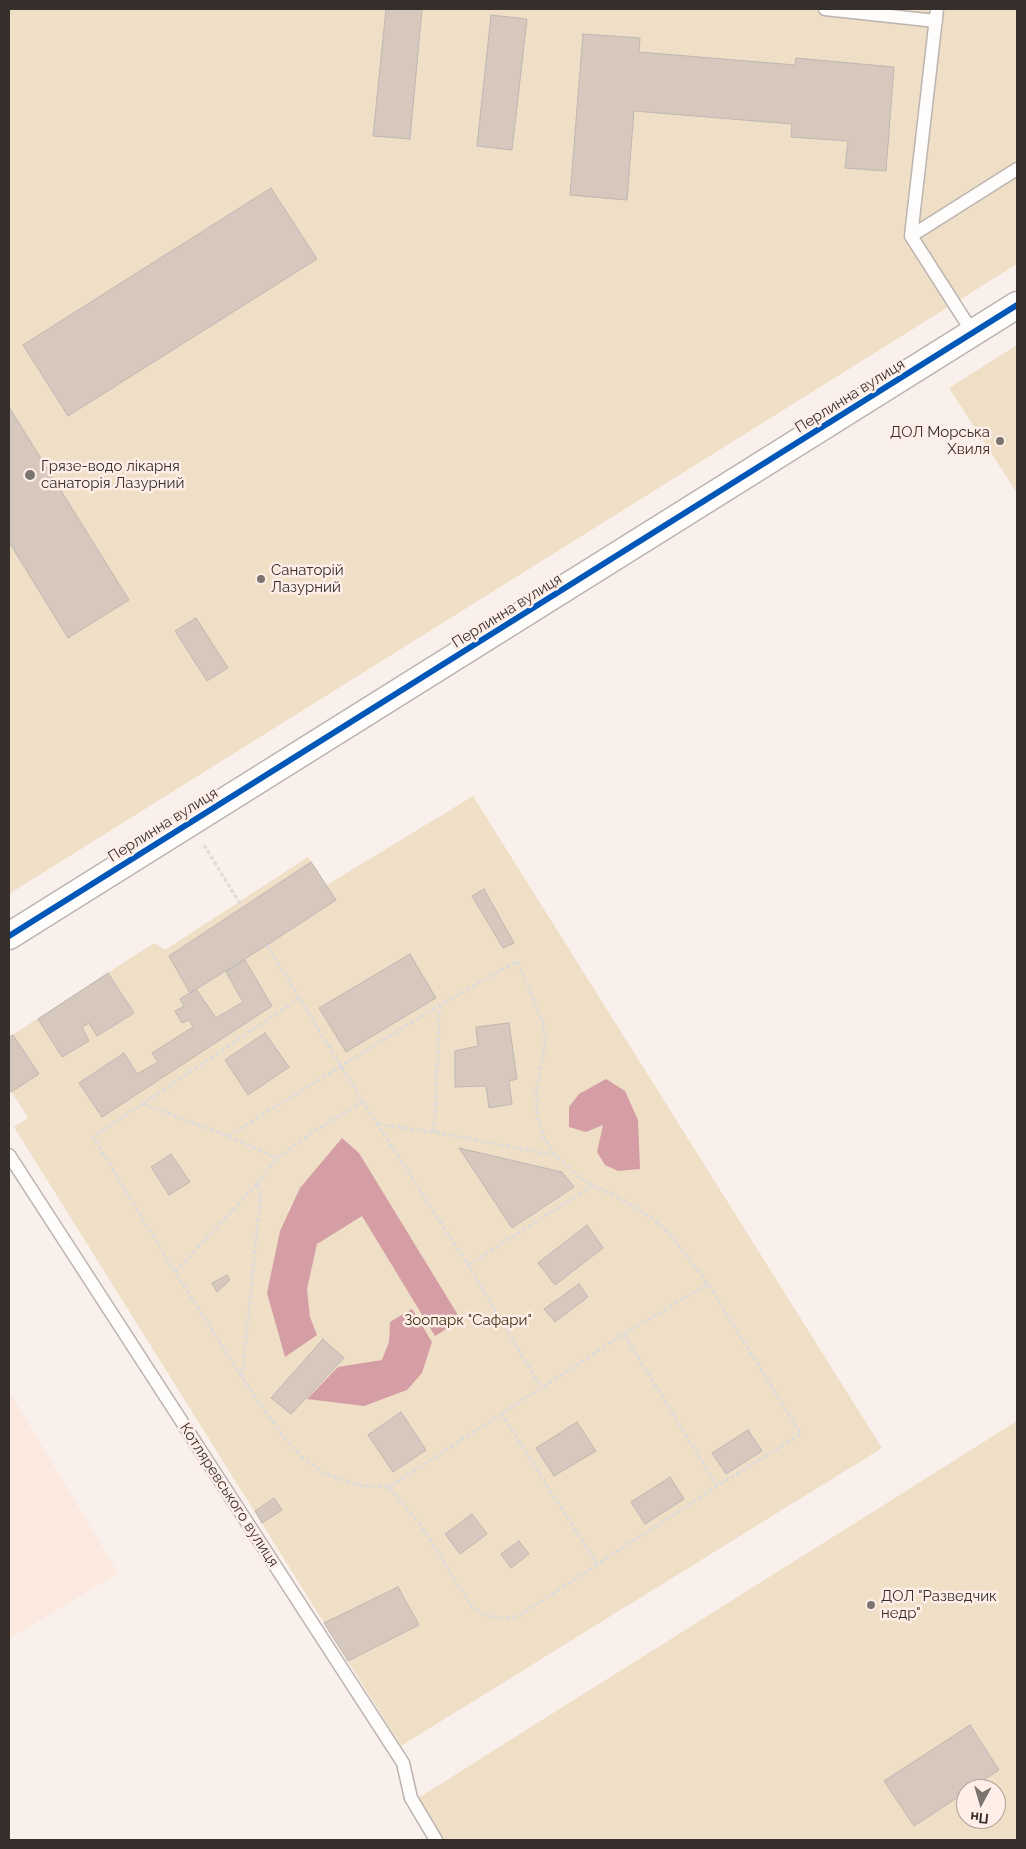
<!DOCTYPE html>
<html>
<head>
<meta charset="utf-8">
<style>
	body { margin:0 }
	#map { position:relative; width:1026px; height:1849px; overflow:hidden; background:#f9f0ec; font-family:Raleway,sans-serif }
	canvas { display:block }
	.frame { position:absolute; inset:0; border:10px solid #362f2c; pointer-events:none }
	.north { position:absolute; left:956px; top:1779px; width:50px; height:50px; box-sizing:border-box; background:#feeee7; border:1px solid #aea29c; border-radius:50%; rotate:186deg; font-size:14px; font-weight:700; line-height:20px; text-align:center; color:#362f2c }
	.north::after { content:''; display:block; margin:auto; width:18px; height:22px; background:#7a736f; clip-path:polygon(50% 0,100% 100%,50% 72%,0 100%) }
</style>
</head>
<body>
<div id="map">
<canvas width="1026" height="1849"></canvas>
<div class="frame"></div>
<div class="north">Пн</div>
</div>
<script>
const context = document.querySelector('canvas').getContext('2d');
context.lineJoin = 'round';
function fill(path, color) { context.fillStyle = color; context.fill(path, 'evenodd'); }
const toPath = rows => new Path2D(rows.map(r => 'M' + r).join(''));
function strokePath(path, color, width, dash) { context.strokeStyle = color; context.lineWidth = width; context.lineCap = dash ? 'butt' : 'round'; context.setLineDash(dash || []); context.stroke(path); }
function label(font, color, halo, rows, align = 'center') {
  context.font = font + ' Raleway,sans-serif'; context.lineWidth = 5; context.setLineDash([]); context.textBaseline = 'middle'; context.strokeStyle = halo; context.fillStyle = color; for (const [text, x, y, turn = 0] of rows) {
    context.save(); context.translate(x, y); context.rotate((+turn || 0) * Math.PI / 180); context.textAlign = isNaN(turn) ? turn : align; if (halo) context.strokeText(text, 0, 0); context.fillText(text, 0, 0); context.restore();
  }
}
fill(toPath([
	[9,1391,118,1573,9,1639]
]), '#fbe8df');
fill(toPath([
	[9,9,1017,9,1017,264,9,894],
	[1017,345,1017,493,949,388],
	[473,796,882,1448,401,1746,14,1127,28,1118,9,1088,9,1037,154,943,165,950,308,857,327,885],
	[1017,1421,1017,1840,439,1840,415,1800],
	[966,1789,996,1789,996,1819,966,1819]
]), '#efdfc6');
fill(toPath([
	[606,1079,625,1091,638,1120,640,1169,618,1171,605,1165,597,1152,603,1125,586,1132,569,1127,569,1107,579,1094],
	[342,1138,359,1153,461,1320,435,1336,362,1216,317,1244,307,1289,310,1317,317,1335,285,1357,267,1293,280,1231,300,1188],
	[412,1309,432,1342,422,1373,407,1390,364,1406,307,1399,338,1367,382,1360,389,1342,390,1322]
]), '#d59ea5');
const building = toPath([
	[386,9,422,9,410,139,373,136,386,9],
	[491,15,527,19,512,150,477,146,491,15],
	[583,34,640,38,639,52,795,65,796,58,894,67,886,171,845,168,848,141,791,137,792,124,634,111,627,200,570,195,583,34],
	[271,188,317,259,68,416,23,345,271,188],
	[9,407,129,600,68,638,9,542,9,407],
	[196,618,228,668,207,681,175,631,196,618],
	[311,862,336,900,267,945,190,993,169,956,311,862],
	[484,889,514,943,503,948,472,896,484,889],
	[410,954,436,998,346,1052,319,1008,410,954],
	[245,960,272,1006,102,1117,79,1083,124,1053,137,1074,158,1062,152,1053,193,1027,189,1020,182,1023,175,1011,184,1006,180,999,196,989,216,1018,243,1002,226,972,245,960],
	[108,973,134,1013,97,1036,89,1023,82,1027,89,1041,62,1057,38,1019,108,973],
	[509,1023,517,1079,509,1081,512,1104,489,1108,486,1086,455,1087,455,1051,478,1046,476,1027,509,1023],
	[265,1033,289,1067,248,1095,225,1060,265,1033],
	[13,1035,39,1074,11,1092,9,1088,9,1037,13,1035],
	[459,1148,562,1172,574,1187,512,1228,459,1148],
	[171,1154,190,1182,169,1195,151,1167,171,1154],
	[587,1225,603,1248,555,1285,538,1263,587,1225],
	[227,1275,230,1280,217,1292,212,1283,227,1275],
	[579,1284,588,1297,555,1322,544,1309,579,1284],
	[323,1339,344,1358,291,1414,271,1398,323,1339],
	[401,1412,426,1450,393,1472,368,1435,401,1412],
	[577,1422,596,1451,554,1476,536,1448,577,1422],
	[748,1430,762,1451,726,1474,712,1453,748,1430],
	[670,1477,684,1499,645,1524,631,1502,670,1477],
	[274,1498,282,1510,262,1523,255,1511,274,1498],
	[472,1514,487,1534,460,1554,445,1534,472,1514],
	[519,1541,529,1554,511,1568,501,1554,519,1541],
	[398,1587,419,1625,348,1661,324,1623,398,1587],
	[970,1725,999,1770,970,1789,966,1789,966,1792,914,1826,884,1781,970,1725]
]);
fill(building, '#d7c8bd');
strokePath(building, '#beb7b3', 1);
const lane = toPath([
	[825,9,936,21],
	[911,236,937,9],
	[973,333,911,236,1017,169],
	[9,1155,403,1763,411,1798,436,1840]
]);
const street = toPath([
	[9,936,1017,305]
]);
strokePath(lane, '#bbb3b0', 15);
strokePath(street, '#bbb3b0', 29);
strokePath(toPath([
	[204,845,242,907],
	[267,945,363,1102,468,1265,541,1387],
	[300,998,93,1137,175,1272,242,1377,285,1439,302,1457,324,1473,356,1485,389,1487,624,1334,708,1284],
	[143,1104,228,1136,277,1158],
	[378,1124,434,1132,554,1155],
	[434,1132,440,1005],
	[228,1136,440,1005,517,961,543,1022,545,1044,536,1093,537,1117,544,1138,555,1155,579,1177,593,1186,612,1194,652,1218,670,1234,708,1284,801,1434,717,1486,517,1617,502,1619,486,1615,472,1607,420,1524,389,1487],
	[468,1265,592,1186],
	[175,1272,258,1183],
	[624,1334,717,1486],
	[242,1377,259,1211,260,1197,258,1183,277,1158,316,1130,363,1102],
	[501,1413,597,1564]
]), '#dedbd9', 3, [4, 2.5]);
strokePath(lane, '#fefdfc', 12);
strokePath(street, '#fefdfc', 26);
strokePath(toPath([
	[9,936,1017,305]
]), '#0057b8', 6);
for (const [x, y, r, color] of [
	[1000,441,5,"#7a736f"],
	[30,475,6,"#7a736f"],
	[261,579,5,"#7a736f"],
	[871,1605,5,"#7a736f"]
]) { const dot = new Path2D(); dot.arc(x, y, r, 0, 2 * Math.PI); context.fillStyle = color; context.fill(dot); strokePath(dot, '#feeee7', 2); }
label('15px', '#362f2c', '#feeee7', [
	["Перлинна вулиця",850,396,-32],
	["Перлинна вулиця",507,611,-32],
	["Перлинна вулиця",163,825,-32],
	["Котляревського вулиця",229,1495,57]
]);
label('15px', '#362f2c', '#feeee7', [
	["ДОЛ Морська",990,432,"right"],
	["Хвиля",990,449,"right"],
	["Грязе-водо лікарня",41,466],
	["санаторія Лазурний",41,483],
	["Санаторій",271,570],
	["Лазурний",271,587],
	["ДОЛ \"Разведчик",881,1596],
	["недр\"",881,1613]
], 'left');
label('15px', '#413316', '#feeee7', [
	["Зоопарк \"Сафари\"",468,1320]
]);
</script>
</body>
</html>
